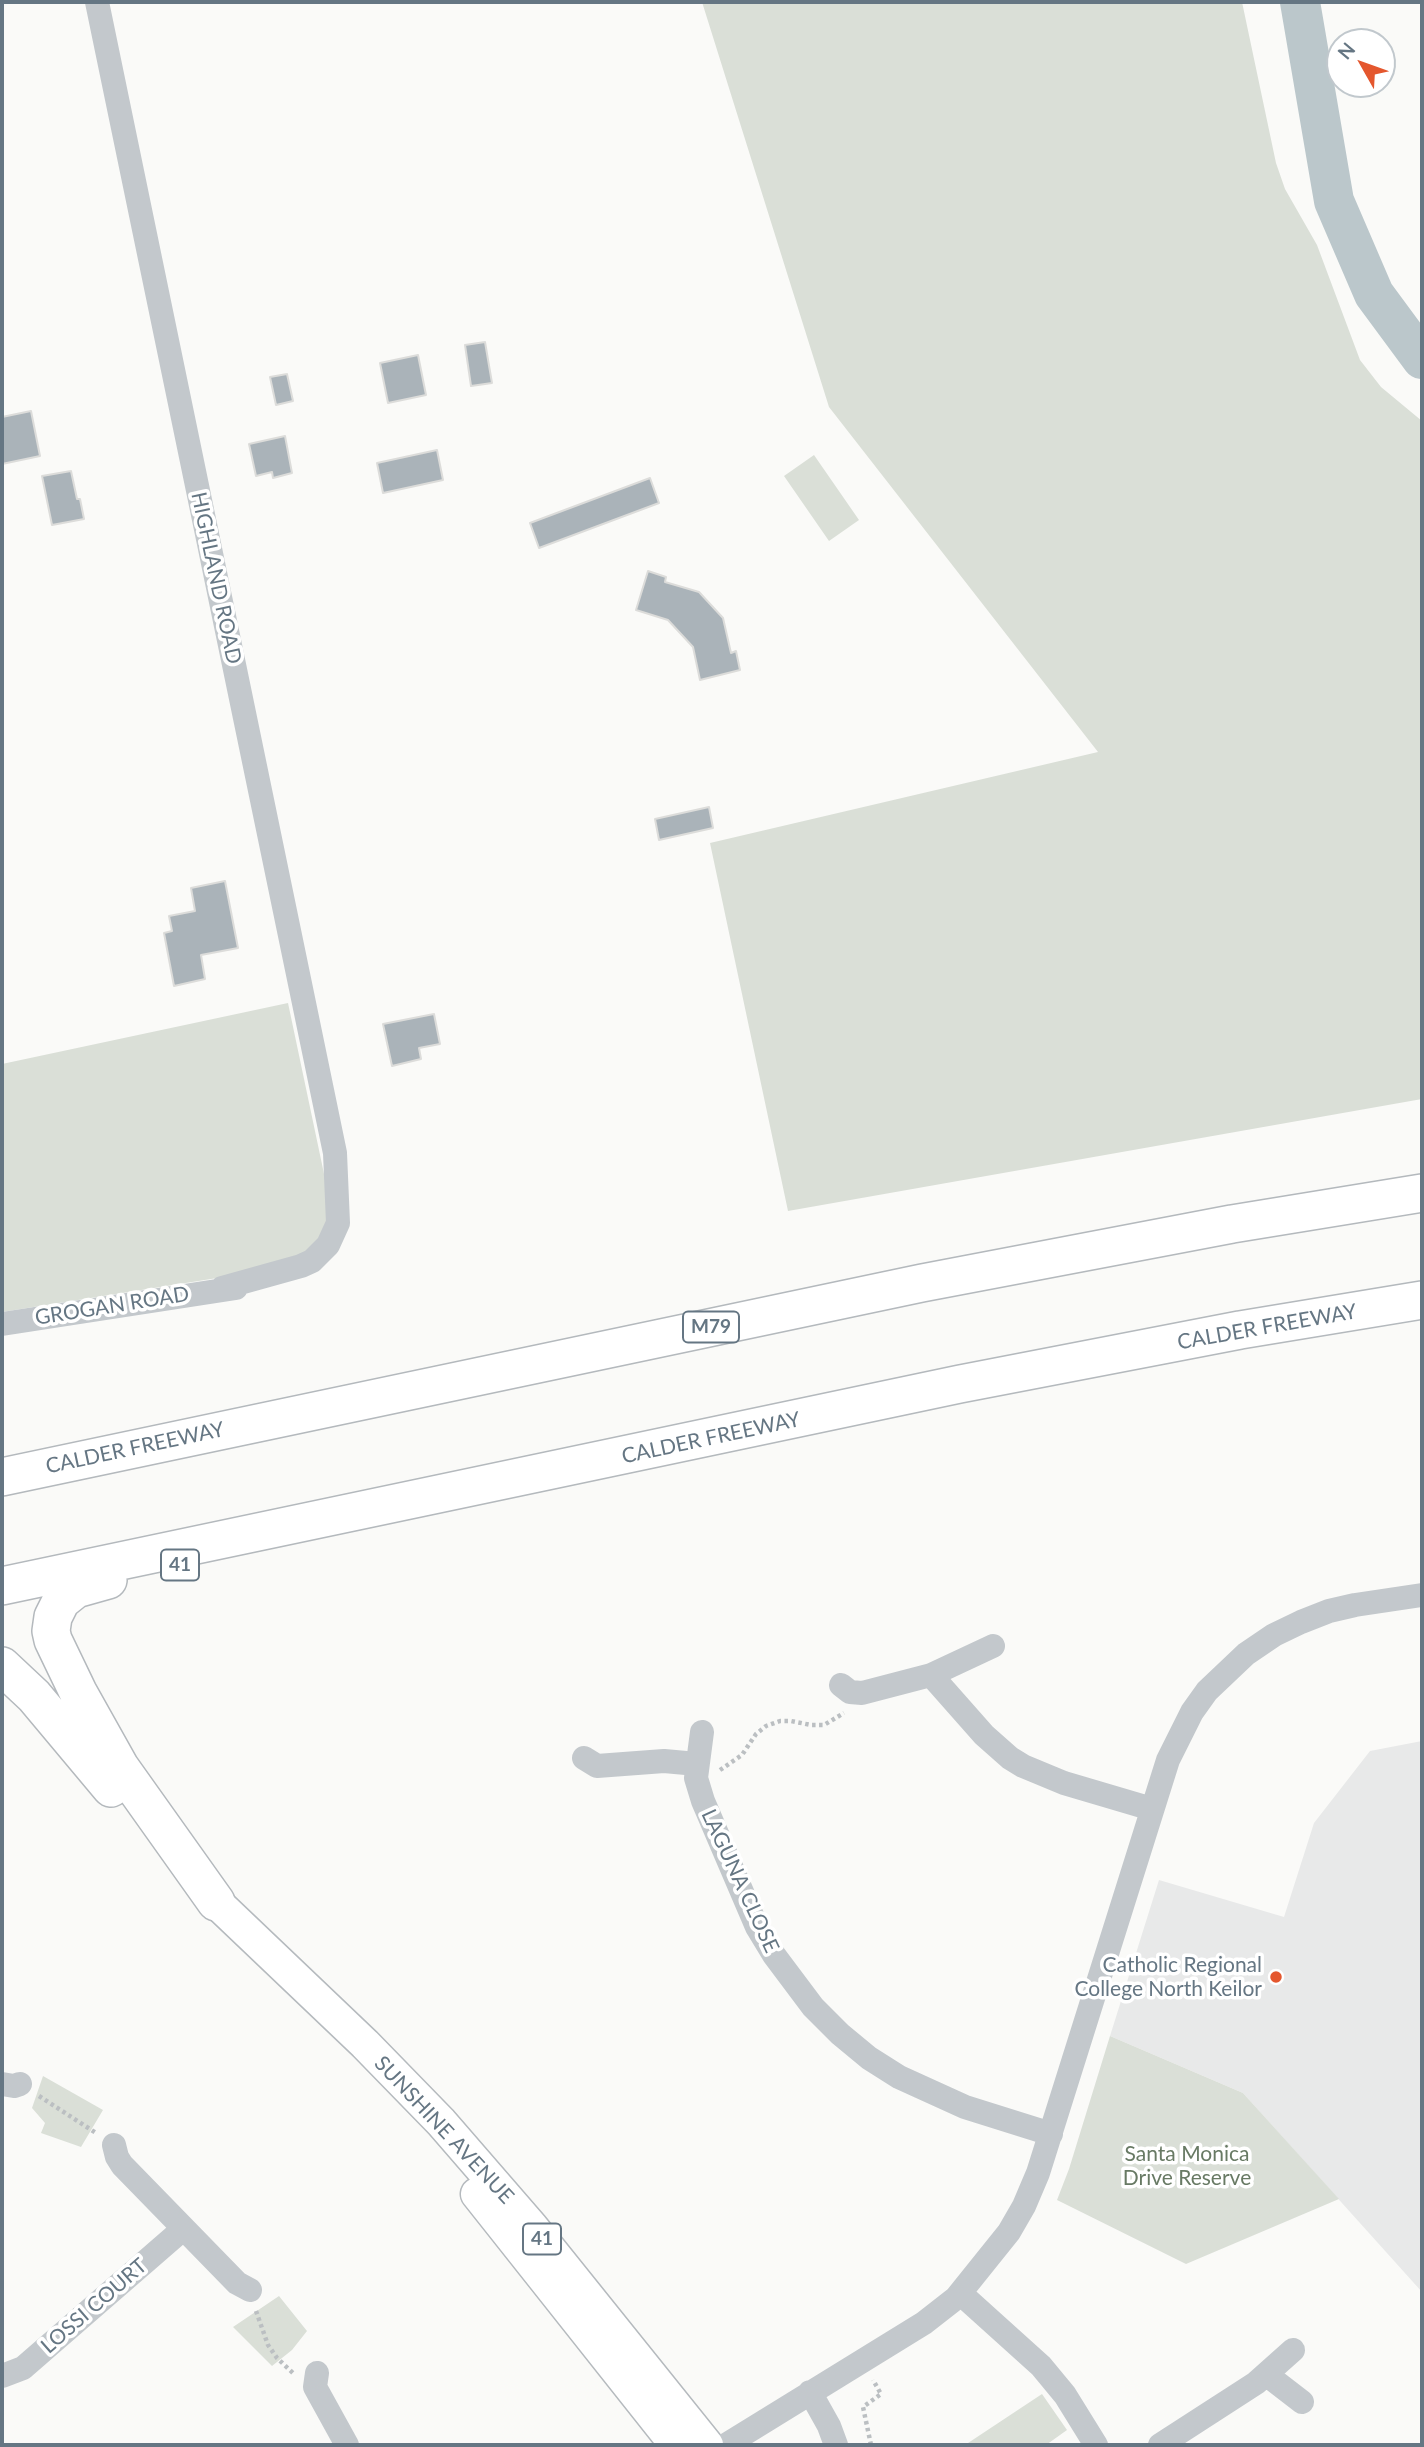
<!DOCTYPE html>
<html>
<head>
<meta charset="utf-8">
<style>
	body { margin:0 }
	#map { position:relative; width:1424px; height:2447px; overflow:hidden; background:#fafaf8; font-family:Lato,sans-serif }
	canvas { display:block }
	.frame { position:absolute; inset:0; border:4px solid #657683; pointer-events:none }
	.north { position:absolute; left:1326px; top:28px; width:70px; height:70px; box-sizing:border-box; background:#fff; border:2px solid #c1c8cd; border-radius:50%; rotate:310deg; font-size:19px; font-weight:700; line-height:28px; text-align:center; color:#657683 }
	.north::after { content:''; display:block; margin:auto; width:24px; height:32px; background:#e4572e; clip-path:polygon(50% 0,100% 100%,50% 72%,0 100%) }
</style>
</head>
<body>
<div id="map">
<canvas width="1424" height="2447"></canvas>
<div class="frame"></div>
<div class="north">N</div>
</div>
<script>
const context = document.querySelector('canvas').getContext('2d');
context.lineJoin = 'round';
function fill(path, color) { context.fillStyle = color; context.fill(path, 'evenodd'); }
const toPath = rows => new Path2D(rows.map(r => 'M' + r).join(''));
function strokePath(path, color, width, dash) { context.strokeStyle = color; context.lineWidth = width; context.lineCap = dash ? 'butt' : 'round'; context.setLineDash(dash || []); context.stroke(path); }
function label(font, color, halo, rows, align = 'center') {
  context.font = font + ' Lato,sans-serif'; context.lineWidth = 7; context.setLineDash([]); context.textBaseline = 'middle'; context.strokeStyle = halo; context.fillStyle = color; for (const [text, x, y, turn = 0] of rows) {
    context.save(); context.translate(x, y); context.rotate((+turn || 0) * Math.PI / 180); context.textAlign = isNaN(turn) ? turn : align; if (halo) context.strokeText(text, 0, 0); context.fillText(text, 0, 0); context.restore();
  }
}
fill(toPath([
	[1422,1741,1422,2292,1243,2093,1110,2036,1159,1880,1284,1917,1314,1823,1370,1751]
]), '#e8e9e9');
fill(toPath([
	[702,2,1242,2,1276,163,1285,189,1317,245,1360,360,1381,387,1422,421,1422,1099,788,1211,710,843,1098,752,829,407],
	[814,455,859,520,829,541,784,476],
	[288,1003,331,1207,316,1250,230,1276,2,1312,2,1064],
	[1110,2036,1243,2093,1339,2199,1186,2264,1057,2200,1069,2169],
	[43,2076,103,2110,81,2147,41,2133,45,2123,32,2108],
	[279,2296,307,2331,292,2350,272,2366,233,2327],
	[1042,2394,1067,2430,1046,2445,965,2445]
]), '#dadfd7');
strokePath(toPath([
	[1300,2,1334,201,1374,294,1422,359]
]), '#bbc7cb', 40);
const building = toPath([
	[485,342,492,383,471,386,465,345,485,342],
	[418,355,426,395,388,403,380,363,418,355],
	[287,374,293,401,276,405,270,377,287,374],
	[31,411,40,456,2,464,2,417,31,411],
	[285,436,292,473,273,478,272,472,256,476,249,444,285,436],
	[437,450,443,480,383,493,377,463,437,450],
	[71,471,77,499,80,499,84,519,52,525,42,476,71,471],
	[650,478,659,503,539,548,530,523,650,478],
	[648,571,666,577,665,582,699,592,723,618,731,653,736,651,740,670,700,680,693,647,668,620,636,610,648,571],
	[709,807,713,828,659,840,655,819,709,807],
	[225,881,238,948,201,955,205,979,174,986,164,933,172,931,169,916,195,911,191,888,225,881],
	[434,1014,440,1044,419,1048,421,1059,392,1066,383,1024,434,1014]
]);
fill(building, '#aab3b9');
strokePath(building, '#dcdcda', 2);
const major = toPath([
	[216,1902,365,2044,441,2122,532,2227,707,2445],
	[477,2194,676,2445]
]);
const highway = toPath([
	[2,1477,922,1283,1232,1224,1422,1193],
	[108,1580,76,1589,61,1601,53,1617,51,1631,53,1640,78,1692,120,1767,216,1902],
	[2,1586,960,1384,1240,1330,1422,1300],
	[2,1666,34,1696,111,1788]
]);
strokePath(major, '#b5babe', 35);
strokePath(highway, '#b4b9bd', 40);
strokePath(toPath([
	[720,1770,742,1755,756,1734,766,1726,780,1721,791,1721,811,1725,824,1725,844,1713],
	[39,2096,96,2133],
	[256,2311,268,2345,277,2358,294,2374],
	[871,2445,863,2407,881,2394,873,2380]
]), '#bbbfc2', 4.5, [3.5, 3.5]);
strokePath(toPath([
	[97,2,335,1153,338,1223,328,1245,312,1261,301,1266,222,1288],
	[2,1324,236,1288],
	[931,1675,984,1735,1010,1758,1023,1766,1064,1783,1152,1809],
	[841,1685,850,1692,862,1693,931,1675,993,1646],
	[702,1732,696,1778,703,1801,757,1927,774,1955,813,2007,840,2034,869,2058,899,2077,965,2107,1051,2134],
	[584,1758,597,1766,664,1761,697,1764],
	[2,2084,14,2086,20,2084],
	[114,2145,117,2157,122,2165,237,2283,250,2290],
	[960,2293,1041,2366,1065,2395,1096,2445],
	[317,2373,315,2387,347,2445],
	[1267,2375,1302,2402],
	[2,2376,23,2368,183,2229],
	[810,2392,829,2426,836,2445],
	[726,2445,924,2323,956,2298,1009,2232,1024,2206,1038,2173,1168,1760,1192,1712,1207,1691,1246,1654,1274,1635,1301,1622,1329,1611,1355,1605,1422,1595],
	[1160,2445,1256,2383,1293,2350]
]), '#c3c8cc', 24);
strokePath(major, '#fff', 32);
strokePath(highway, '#fff', 37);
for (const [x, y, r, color] of [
	[1276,1977,7,"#e4572e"]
]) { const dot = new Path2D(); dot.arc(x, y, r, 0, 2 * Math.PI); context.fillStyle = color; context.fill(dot); strokePath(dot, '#fff', 2.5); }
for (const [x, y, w] of [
	[711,1327,56],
	[180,1565,38],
	[542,2239,38]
]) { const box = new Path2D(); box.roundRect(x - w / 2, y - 15.5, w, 31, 5); context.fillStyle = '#fff'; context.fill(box); strokePath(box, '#657683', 2); }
label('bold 19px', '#657683', null, [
	["M79",711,1327],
	["41",180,1565],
	["41",542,2239]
]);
label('21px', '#657683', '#fff', [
	["HIGHLAND ROAD",216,578,78],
	["GROGAN ROAD",112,1306,-9],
	["CALDER FREEWAY",1267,1327,-10],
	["CALDER FREEWAY",711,1438,-12],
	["CALDER FREEWAY",135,1448,-12],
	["LAGUNA CLOSE",740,1881,65],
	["SUNSHINE AVENUE",444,2130,47],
	["LOSSI COURT",94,2306,-41]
]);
label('21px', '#657683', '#fff', [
	["Catholic Regional",1262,1965],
	["College North Keilor",1262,1989]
], 'right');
label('21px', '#687a64', '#fff', [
	["Santa Monica",1187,2154],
	["Drive Reserve",1187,2178]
]);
</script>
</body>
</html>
